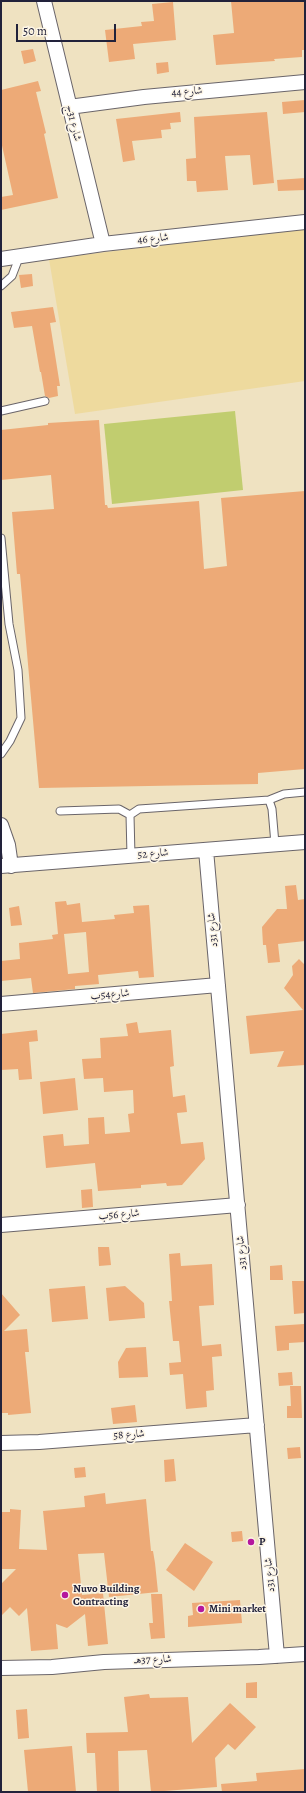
<!DOCTYPE html>
<html>
<head>
<meta charset="utf-8">
<style>
	body { margin:0 }
	#map { position:relative; width:306px; height:1793px; overflow:hidden; background:#efe2c1; font-family:Alegreya,serif }
	canvas { display:block }
	.frame { position:absolute; inset:0; border:2px solid #22223b; pointer-events:none }
	.scale { position:absolute; left:16px; top:24px; width:100px; height:18px; box-sizing:border-box; border:2px solid #22223b; border-top:0; padding-left:5px; font-size:12px; line-height:14px; white-space:nowrap; color:#22223b; -webkit-text-stroke:3px #fcf5e5; paint-order:stroke }
</style>
</head>
<body>
<div id="map">
<canvas width="306" height="1793"></canvas>
<div class="frame"></div>
<div class="scale">50 m</div>
</div>
<script>
const context = document.querySelector('canvas').getContext('2d');
context.lineJoin = 'round';
function fill(path, color) { context.fillStyle = color; context.fill(path, 'evenodd'); }
const toPath = rows => new Path2D(rows.map(r => 'M' + r).join(''));
function strokePath(path, color, width, dash) { context.strokeStyle = color; context.lineWidth = width; context.lineCap = dash ? 'butt' : 'round'; context.setLineDash(dash || []); context.stroke(path); }
function label(font, color, halo, rows, align = 'center') {
  context.font = font + ' Alegreya,Amiri,serif'; context.lineWidth = 3; context.setLineDash([]); context.textBaseline = 'middle'; context.strokeStyle = halo; context.fillStyle = color; for (const [text, x, y, turn = 0] of rows) {
    context.save(); context.translate(x, y); context.rotate((+turn || 0) * Math.PI / 180); context.textAlign = isNaN(turn) ? turn : align; if (halo) context.strokeText(text, 0, 0); context.fillText(text, 0, 0); context.restore();
  }
}
fill(toPath([
	[235,411,243,490,112,504,104,424]
]), '#c1cd6f');
fill(toPath([
	[305,228,305,381,75,414,49,259]
]), '#eeda9e');
fill(toPath([
	[231,1,305,1,305,50,302,50,302,57,274,59,275,61,216,65,213,35,234,33],
	[173,2,176,40,133,44,135,59,109,62,105,30,142,26,141,22,154,21,152,4],
	[33,49,36,61,24,64,21,51],
	[168,62,169,72,157,74,156,63],
	[38,81,41,91,36,92,46,133,44,134,58,198,1,210,1,197,13,195,1,141,1,90],
	[305,100,305,112,283,114,282,102],
	[180,112,181,122,170,123,171,129,161,130,162,138,132,141,135,160,123,162,116,119],
	[267,112,274,183,253,185,250,155,225,156,228,190,197,192,196,181,187,181,186,159,196,158,194,117],
	[305,178,305,190,278,191,277,180],
	[32,274,33,286,21,288,19,275],
	[53,307,56,322,50,323,60,386,57,386,58,396,49,398,45,396,41,372,40,372,32,326,14,328,11,312],
	[99,420,105,505,107,505,108,508,199,501,204,569,227,566,221,498,305,491,305,769,258,773,258,784,39,788,20,574,17,574,12,512,54,509,51,475,1,480,1,430,48,425,48,423],
	[296,885,298,900,305,899,305,941,278,944,280,962,268,963,266,945,263,945,262,927,277,909,287,909,285,886],
	[66,901,67,905,80,903,82,922,115,919,114,915,134,913,133,906,149,905,154,977,139,978,138,971,98,975,99,984,75,986,75,989,33,993,31,978,1,981,1,961,20,959,19,943,53,939,52,935,58,934,55,902],
	[86,932,89,972,68,974,64,934],
	[19,906,22,925,11,926,9,908],
	[299,959,305,965,305,1065,277,1067,284,1051,250,1054,246,1016,303,1010,284,988,293,975,292,966],
	[137,1022,139,1033,171,1030,174,1066,170,1067,173,1097,185,1095,187,1112,177,1113,181,1144,203,1142,205,1159,182,1185,167,1186,166,1183,141,1185,141,1188,98,1191,95,1163,46,1168,43,1136,63,1134,64,1146,89,1144,88,1118,104,1117,105,1134,130,1132,128,1114,134,1113,133,1090,104,1092,103,1078,84,1079,82,1059,101,1058,100,1038,128,1036,126,1024],
	[37,1030,38,1041,29,1042,32,1079,19,1080,18,1069,1,1070,1,1034],
	[75,1078,78,1110,43,1114,40,1082],
	[92,1189,93,1207,82,1208,81,1190],
	[98,1247,109,1247,111,1265,99,1266],
	[180,1253,181,1266,212,1264,214,1305,199,1306,202,1346,221,1344,222,1356,212,1357,214,1390,206,1391,207,1407,186,1409,183,1374,170,1375,169,1363,181,1362,179,1341,173,1341,169,1301,172,1301,169,1254],
	[282,1265,283,1280,270,1280,270,1266],
	[292,1281,305,1281,305,1313,294,1314],
	[85,1286,88,1319,52,1322,49,1289],
	[125,1286,144,1303,145,1318,109,1321,106,1288],
	[1,1293,20,1315,4,1331,27,1329,29,1352,25,1352,31,1413,8,1415,8,1413,1,1413],
	[304,1324,305,1342,289,1343,289,1350,277,1351,275,1326],
	[146,1347,148,1377,119,1378,118,1362,126,1348],
	[292,1372,293,1385,279,1386,278,1373],
	[290,1386,301,1386,302,1418,287,1418,287,1406,291,1406],
	[135,1405,137,1422,113,1424,111,1408],
	[300,1447,301,1458,288,1459,287,1448],
	[174,1459,176,1481,165,1482,164,1460],
	[85,1467,86,1477,75,1478,74,1468],
	[105,1493,106,1504,146,1499,151,1551,153,1551,155,1563,158,1592,109,1597,104,1553,78,1554,82,1595,103,1593,108,1644,88,1646,85,1614,67,1628,56,1624,58,1649,31,1651,27,1608,19,1616,10,1607,1,1616,1,1584,16,1569,1,1569,1,1512,10,1512,10,1509,21,1510,19,1549,47,1550,43,1511,85,1507,84,1496],
	[242,1531,243,1541,232,1542,231,1532],
	[185,1543,213,1562,194,1591,166,1570],
	[151,1594,162,1594,165,1638,151,1639,149,1623,153,1623],
	[240,1600,242,1623,188,1627,188,1616,193,1615,192,1603],
	[257,1682,257,1698,246,1698,246,1683],
	[149,1694,150,1698,188,1697,192,1743,230,1703,256,1727,235,1750,228,1744,215,1758,217,1787,151,1792,147,1750,118,1751,119,1792,97,1792,95,1753,87,1753,86,1733,128,1732,124,1697],
	[27,1709,29,1738,18,1739,16,1710],
	[72,1746,76,1792,28,1792,24,1750],
	[305,1769,305,1792,222,1792,221,1784,257,1781,256,1773]
]), '#edaa77');
const lane = toPath([
	[1,286,12,276,17,263,17,256],
	[1,411,45,401],
	[1,538,9,624,18,670,21,718,10,741,1,754],
	[269,800,284,794,305,792],
	[60,811,119,809,130,815],
	[131,856,130,815,139,809,269,800,272,809,275,844]
]);
const street = toPath([
	[44,1,103,244],
	[69,107,144,97,305,82],
	[1,259,103,244,305,222],
	[1,825,8,845,11,866],
	[206,850,277,1656],
	[1,866,305,842],
	[1,1004,218,985],
	[1,1225,238,1205],
	[1,1443,39,1442,257,1425],
	[1,1668,52,1667,104,1662,259,1657,305,1654]
]);
strokePath(lane, '#6a656a', 9);
strokePath(street, '#6a656a', 16);
strokePath(lane, '#fff', 7);
strokePath(street, '#fff', 14);
for (const [x, y, r, color] of [
	[251,1542,4,"#b5179e"],
	[65,1595,4,"#b5179e"],
	[201,1609,4,"#b5179e"]
]) { const dot = new Path2D(); dot.arc(x, y, r, 0, 2 * Math.PI); context.fillStyle = color; context.fill(dot); strokePath(dot, '#fcf5e5', 1.5); }
label('11px', '#22223b', '#fcf5e5', [
	["شارع 44",187,92,-5],
	["شارع 31ج",73,123,76],
	["شارع 46",153,239,-6],
	["شارع 52",153,854,-5],
	["شارع 31د",213,930,-95],
	["شارع54ب",110,995,-5],
	["شارع 56ب",119,1215,-5],
	["شارع 31د",242,1253,-95],
	["شارع 58",129,1435,-4],
	["شارع 31د",270,1575,-95],
	["شارع 37هـ",153,1660,-2]
]);
label('bold 11px', '#22223b', '#fcf5e5', [
	["P",259,1542],
	["Nuvo Building",73,1589],
	["Contracting",73,1602],
	["Mini market",209,1609]
], 'left');
</script>
</body>
</html>
